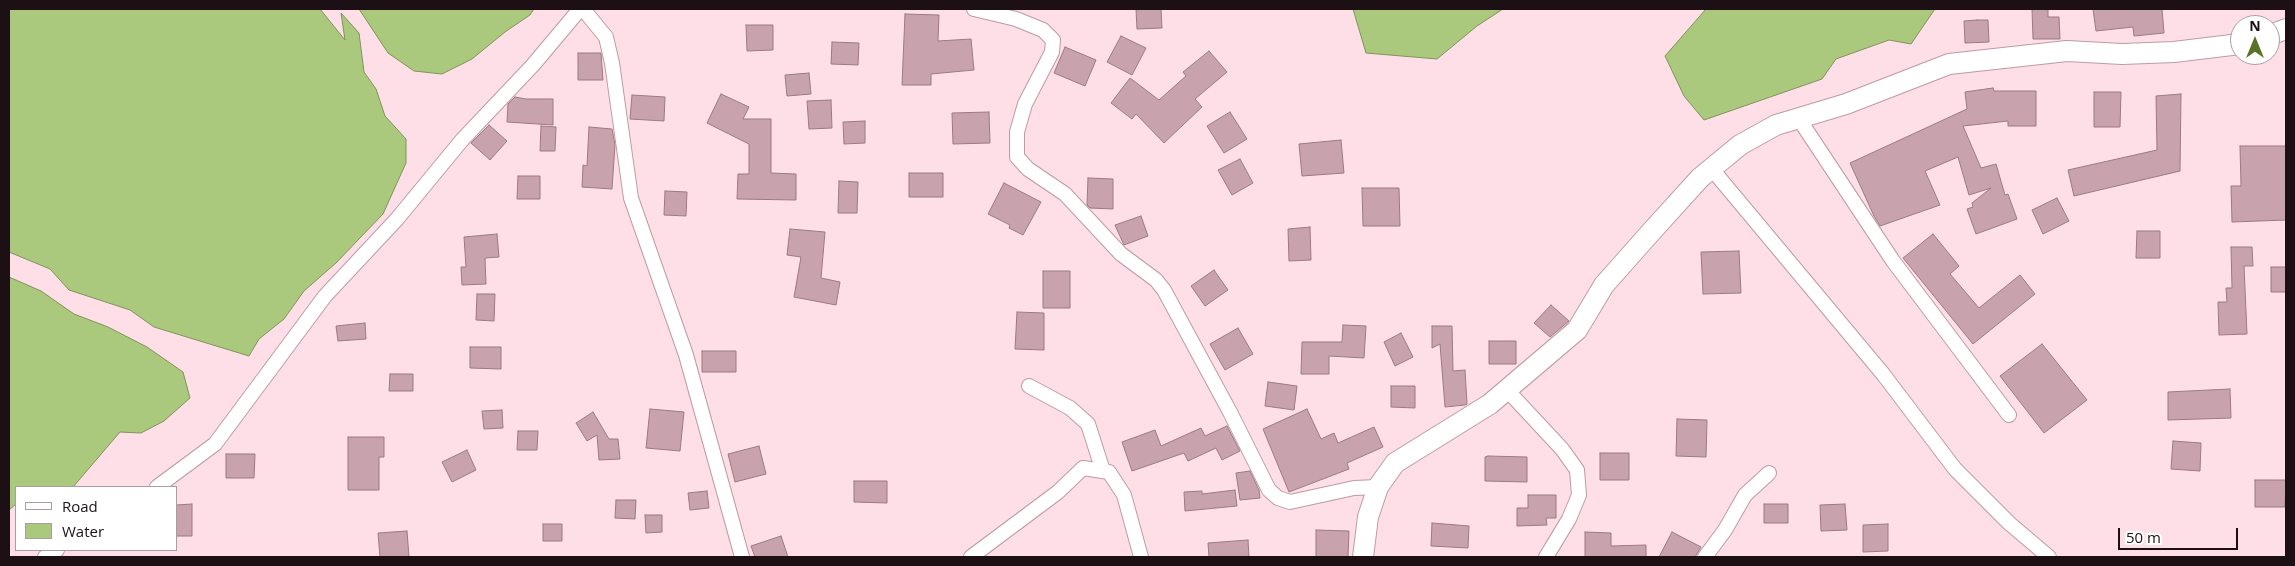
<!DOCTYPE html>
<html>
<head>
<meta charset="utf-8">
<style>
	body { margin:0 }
	#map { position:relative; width:2295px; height:566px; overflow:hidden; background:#ffdfe7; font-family:"Open Sans",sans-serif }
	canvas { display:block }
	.frame { position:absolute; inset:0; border:10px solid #1d1014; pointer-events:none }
	.legend { position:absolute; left:15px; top:486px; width:162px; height:65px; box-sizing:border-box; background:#fff; border:1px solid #a59fa1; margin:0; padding:6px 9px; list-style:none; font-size:15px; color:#1d1014 }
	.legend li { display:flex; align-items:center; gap:10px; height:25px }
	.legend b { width:25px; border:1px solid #a59fa1 }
	.north { position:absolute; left:2230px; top:15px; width:50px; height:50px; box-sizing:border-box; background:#fff; border:1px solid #a59fa1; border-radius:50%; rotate:0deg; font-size:14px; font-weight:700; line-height:20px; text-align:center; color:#1d1014 }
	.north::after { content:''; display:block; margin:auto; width:18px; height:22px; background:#587327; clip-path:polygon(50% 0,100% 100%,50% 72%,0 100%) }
	.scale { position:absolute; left:2118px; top:528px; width:120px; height:22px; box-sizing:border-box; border:2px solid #1d1014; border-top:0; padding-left:6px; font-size:15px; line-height:18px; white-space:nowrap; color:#1d1014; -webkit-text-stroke:4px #fff; paint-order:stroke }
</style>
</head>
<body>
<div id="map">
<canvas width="2295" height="566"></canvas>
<div class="frame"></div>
<ul class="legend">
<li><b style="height:6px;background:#fff"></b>Road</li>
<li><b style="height:14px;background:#aac97c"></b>Water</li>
</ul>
<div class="north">N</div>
<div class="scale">50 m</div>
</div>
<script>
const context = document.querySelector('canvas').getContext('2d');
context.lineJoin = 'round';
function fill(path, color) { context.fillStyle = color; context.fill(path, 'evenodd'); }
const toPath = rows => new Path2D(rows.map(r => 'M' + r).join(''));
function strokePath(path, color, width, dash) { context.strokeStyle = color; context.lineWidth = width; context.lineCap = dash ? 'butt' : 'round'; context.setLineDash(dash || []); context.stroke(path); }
const water = toPath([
	[9,9,320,9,345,40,341,13,359,33,364,72,376,89,385,116,406,139,406,163,383,214,336,263,304,291,284,319,259,339,249,356,154,327,130,310,69,290,50,269,9,252,9,9],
	[359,9,534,9,530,15,505,32,472,59,442,74,414,71,388,53,359,9],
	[1353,9,1503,9,1477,26,1437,59,1366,53,1353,9],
	[1706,9,1935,9,1911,44,1889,40,1836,59,1822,79,1704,120,1684,96,1665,56,1706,9],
	[9,277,41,291,74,314,108,327,147,347,183,372,190,398,164,421,141,433,120,432,73,487,16,487,16,504,9,510,9,277]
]);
fill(water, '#aac97c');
strokePath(water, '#80925d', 1);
const building = toPath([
	[1136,9,1161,9,1162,28,1137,29,1136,9],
	[2032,9,2048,9,2048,17,2059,17,2060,39,2033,39,2032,9],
	[2093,9,2162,9,2164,33,2134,36,2133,27,2096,31,2093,9],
	[905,14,939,15,938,41,971,39,974,70,931,74,931,85,902,85,905,14],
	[1977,20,1988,20,1989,42,1965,43,1964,21,1977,20],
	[746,25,773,25,773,50,747,51,746,25],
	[1121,36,1146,48,1132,75,1107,62,1121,36],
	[832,42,859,43,858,65,831,64,832,42],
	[1065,47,1096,60,1085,86,1054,73,1065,47],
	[1209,51,1227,72,1195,99,1202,107,1164,143,1136,114,1132,119,1111,103,1130,78,1159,100,1186,76,1183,72,1209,51],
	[578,53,601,53,603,80,578,80,578,53],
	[809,73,811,94,787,96,785,75,809,73],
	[1993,88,1994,91,2036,91,2036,126,2008,126,2008,121,1963,126,1981,168,1996,164,2005,195,2008,194,2017,219,1976,234,1967,209,1973,207,1972,203,1991,188,1969,195,1958,157,1925,171,1940,205,1880,226,1874,216,1850,163,1967,109,1965,92,1993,88],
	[2094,92,2121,92,2120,127,2094,127,2094,92],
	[721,94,749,107,743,119,771,119,771,173,796,174,796,200,737,199,738,174,749,174,749,144,707,123,721,94],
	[2181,94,2180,171,2074,196,2068,170,2157,150,2156,96,2181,94],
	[632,95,665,97,664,121,630,119,632,95],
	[515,97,526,99,553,99,553,125,507,122,508,104,515,97],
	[831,100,832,128,809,129,807,101,831,100],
	[989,112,990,143,953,144,952,113,989,112],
	[1230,112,1247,139,1224,153,1207,126,1230,112],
	[865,121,865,143,844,144,843,122,865,121],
	[489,125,507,141,490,160,471,143,489,125],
	[541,126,556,127,555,151,540,151,541,126],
	[589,127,612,129,615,145,612,189,582,187,583,165,587,166,589,127],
	[1341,140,1344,173,1302,176,1299,144,1341,140],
	[2240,146,2286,146,2286,220,2232,222,2231,186,2241,186,2240,146],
	[1240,159,1253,183,1232,195,1218,170,1240,159],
	[909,173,943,173,943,197,909,197,909,173],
	[518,176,540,176,540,199,517,199,518,176],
	[1088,178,1113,179,1113,209,1090,208,1087,205,1088,178],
	[839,181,858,182,857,213,838,213,839,181],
	[1004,183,1041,202,1023,235,1009,228,1010,225,988,214,1004,183],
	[1362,188,1399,188,1400,226,1363,226,1362,188],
	[665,191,687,192,686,216,664,215,665,191],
	[2057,198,2069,221,2043,234,2032,210,2057,198],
	[1141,216,1148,236,1124,245,1115,225,1141,216],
	[1310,227,1311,260,1289,261,1288,229,1310,227],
	[790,229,825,232,821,278,840,282,836,305,794,297,801,257,787,255,790,229],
	[2137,231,2160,231,2160,258,2136,258,2137,231],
	[497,234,499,257,485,258,486,284,462,285,461,267,466,267,464,237,497,234],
	[1933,234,1959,266,1950,274,1979,308,2020,275,2035,294,1973,344,1903,258,1933,234],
	[2231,247,2252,247,2253,266,2244,266,2247,334,2219,335,2218,302,2227,302,2226,288,2232,288,2231,247],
	[1739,251,1741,293,1703,294,1701,252,1739,251],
	[2271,267,2286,267,2286,292,2271,292,2271,267],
	[1214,270,1228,290,1205,306,1191,286,1214,270],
	[1043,271,1070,271,1070,308,1043,308,1043,271],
	[477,294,495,294,494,321,476,320,477,294],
	[1551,305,1569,321,1550,337,1534,323,1551,305],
	[1017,312,1044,313,1044,350,1015,349,1017,312],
	[365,323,366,339,338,341,336,326,365,323],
	[1343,325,1366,326,1364,358,1329,356,1329,374,1301,374,1302,342,1342,342,1343,325],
	[1432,326,1452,326,1453,371,1465,370,1467,404,1465,405,1445,407,1440,344,1432,348,1432,326],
	[1238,328,1253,354,1225,370,1210,344,1238,328],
	[1401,333,1413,357,1395,366,1384,342,1401,333],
	[1489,341,1516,341,1516,364,1489,364,1489,341],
	[2042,344,2087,400,2044,433,2000,376,2042,344],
	[470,347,501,347,501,369,470,368,470,347],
	[702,351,736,351,736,372,702,372,702,351],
	[390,374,413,374,413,391,389,391,390,374],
	[1268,382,1297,386,1294,410,1265,406,1268,382],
	[1391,386,1415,386,1415,408,1391,407,1391,386],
	[2230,389,2231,418,2168,420,2168,392,2230,389],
	[650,409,684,412,680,451,646,448,650,409],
	[1307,409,1321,439,1334,433,1338,443,1374,427,1383,447,1347,463,1349,469,1289,492,1263,429,1307,409],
	[502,410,503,428,484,429,482,411,502,410],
	[593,412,609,439,618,439,620,459,599,460,597,435,587,441,576,423,593,412],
	[1677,419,1707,420,1706,457,1676,456,1677,419],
	[1227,426,1240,451,1222,460,1216,448,1188,461,1184,453,1132,471,1122,442,1155,430,1161,446,1201,428,1205,436,1227,426],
	[518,431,538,431,537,450,517,450,518,431],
	[348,437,384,437,384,457,379,457,379,490,348,490,348,437],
	[2173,441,2201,443,2200,471,2171,469,2173,441],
	[759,446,766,474,735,482,728,454,759,446],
	[467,450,476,470,452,482,442,462,467,450],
	[1600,453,1629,453,1629,480,1600,480,1600,453],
	[226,454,255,454,254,478,226,478,226,454],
	[1488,456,1527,457,1527,482,1485,481,1485,457,1488,456],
	[1250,471,1259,490,1260,498,1240,500,1236,473,1250,471],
	[2255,480,2286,480,2285,507,2255,507,2255,480],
	[854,481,887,481,887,503,854,502,854,481],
	[1235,490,1237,506,1185,511,1184,492,1202,491,1202,494,1235,490],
	[707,491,709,508,690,510,688,493,707,491],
	[1528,495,1556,495,1556,518,1546,518,1547,525,1517,526,1517,508,1528,508,1528,495],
	[616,500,636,500,635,519,615,518,616,500],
	[192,504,192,536,176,536,176,505,192,504],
	[1764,504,1788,504,1788,523,1764,523,1764,504],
	[1845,504,1847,530,1821,531,1820,505,1845,504],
	[645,515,662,515,662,532,646,533,645,515],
	[1432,523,1469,526,1468,548,1431,546,1432,523],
	[543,524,562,524,562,541,543,541,543,524],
	[1888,524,1888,551,1863,552,1863,525,1888,524],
	[1316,530,1349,531,1348,557,1316,557,1316,530],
	[407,531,409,557,380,557,378,533,407,531],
	[1585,532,1611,533,1611,546,1646,545,1646,557,1585,557,1585,532],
	[1672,532,1701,547,1695,557,1659,557,1672,532],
	[781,536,788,557,755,557,751,546,781,536],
	[1248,540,1249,557,1209,557,1208,543,1248,540]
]);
fill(building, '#c8a3ad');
strokePath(building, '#9c7983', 1);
const street = toPath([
	[583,9,606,37,612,63,631,198,686,355,742,557],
	[974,9,1016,19,1043,30,1053,40,1052,52,1025,104,1017,132,1017,157,1028,169,1065,194,1121,254,1156,280,1164,290,1230,412,1269,490,1278,498,1290,502,1354,488,1378,487],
	[1799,119,1893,261,2009,415],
	[1711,168,1883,374,1955,469,2009,523,2049,557],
	[1029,386,1070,408,1088,424,1103,471],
	[1507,390,1562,449,1577,470,1579,495,1569,519,1546,557],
	[157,487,215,444,325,296,397,219,462,140,533,65,580,9],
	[45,557,57,550],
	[971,557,1058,492,1083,468,1109,472,1124,495,1141,557],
	[1705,557,1725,530,1745,495,1769,473]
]);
const secondary = toPath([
	[2270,35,2286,29],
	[1363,557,1368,517,1378,487,1395,463,1490,404,1577,330,1604,285,1651,232,1700,178,1740,145,1776,125,1846,104,1949,64,2067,51,2122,54,2174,52,2240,44]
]);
strokePath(street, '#bf9aa4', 16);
strokePath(secondary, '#bf9aa4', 22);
strokePath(street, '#fff', 14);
strokePath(secondary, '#fff', 20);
</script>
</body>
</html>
